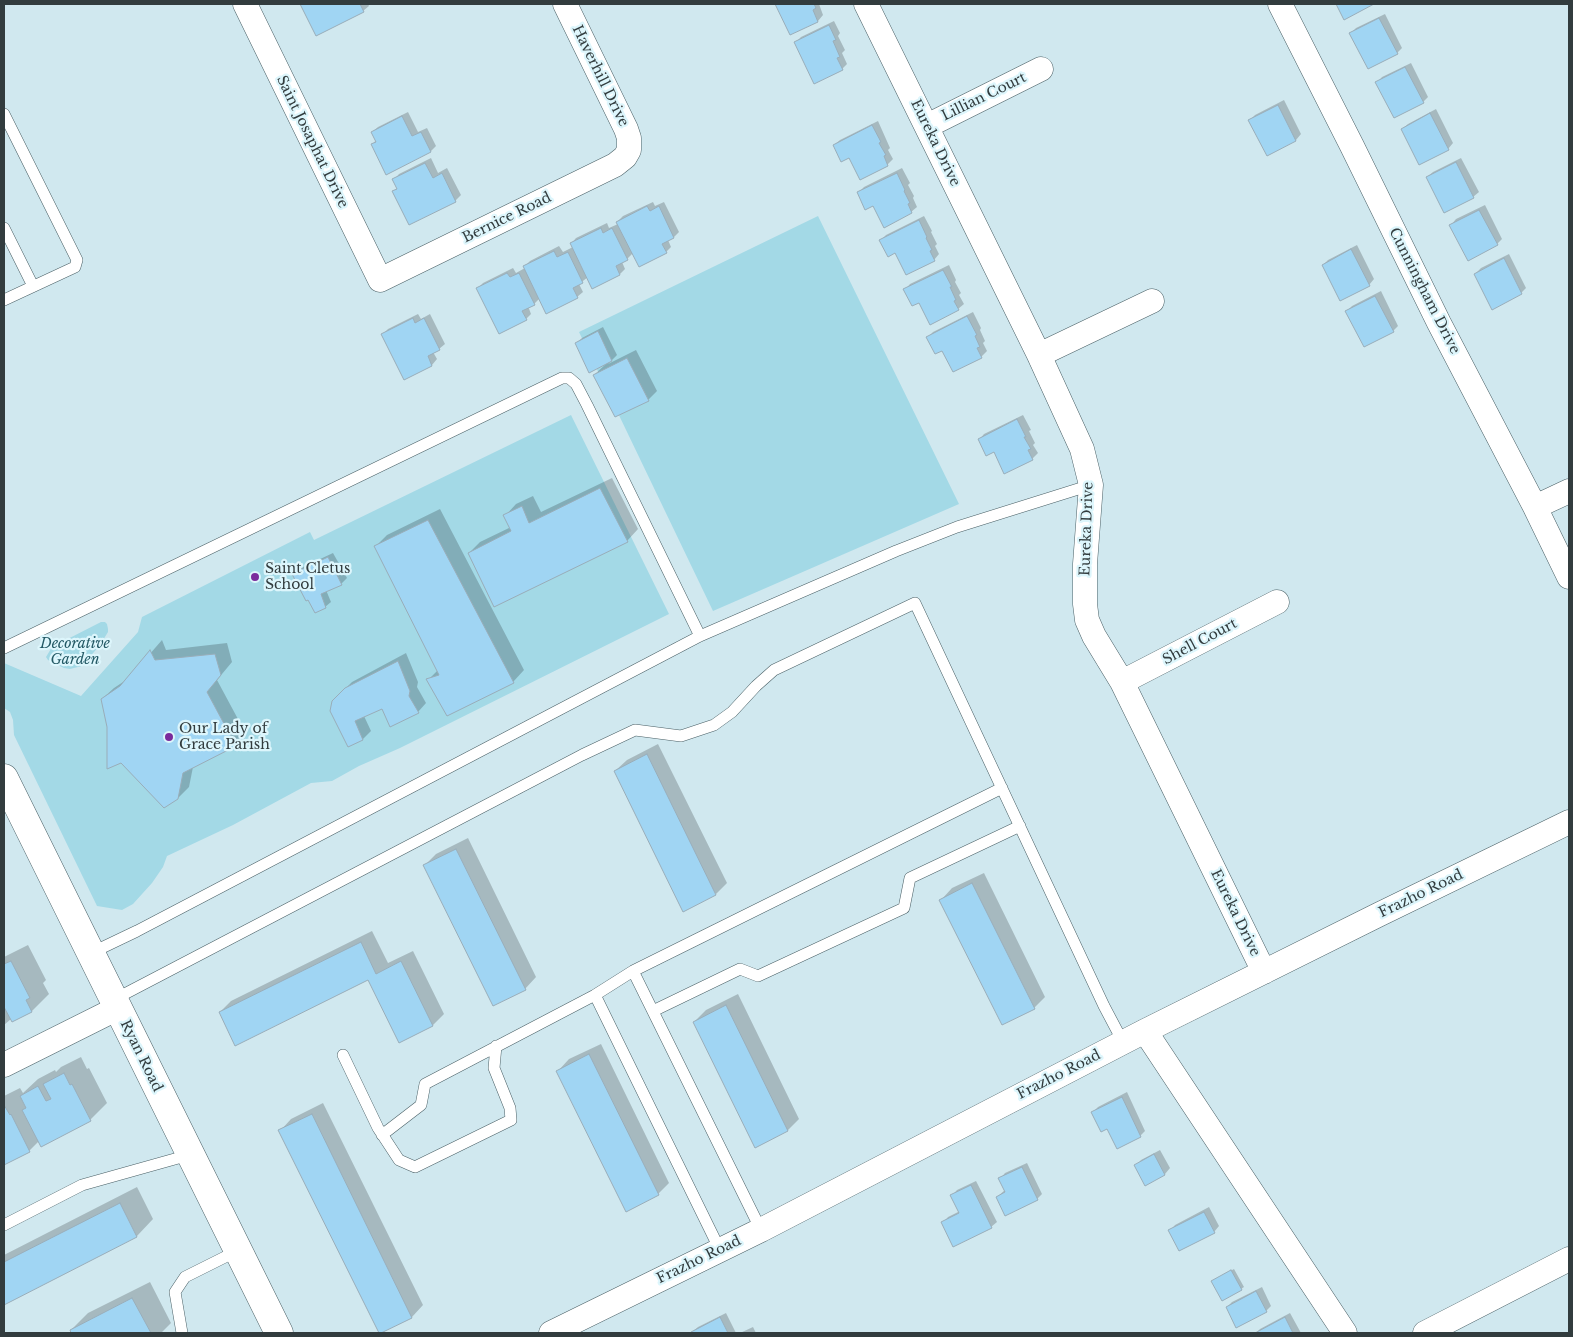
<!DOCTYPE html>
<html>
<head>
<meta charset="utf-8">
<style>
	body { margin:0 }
	#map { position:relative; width:1573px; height:1337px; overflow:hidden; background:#d0e8ef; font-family:"Libre Baskerville",serif }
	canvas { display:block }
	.frame { position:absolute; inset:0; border:5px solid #323c3e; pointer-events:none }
</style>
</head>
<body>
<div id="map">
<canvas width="1573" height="1337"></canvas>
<div class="frame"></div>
</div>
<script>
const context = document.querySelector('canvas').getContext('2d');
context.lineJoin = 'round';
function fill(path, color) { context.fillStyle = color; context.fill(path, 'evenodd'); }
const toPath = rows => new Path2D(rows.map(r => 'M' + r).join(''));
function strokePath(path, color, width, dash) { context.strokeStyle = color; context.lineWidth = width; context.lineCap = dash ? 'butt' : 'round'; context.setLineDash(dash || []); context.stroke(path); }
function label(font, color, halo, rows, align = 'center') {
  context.font = font + ' "Libre Baskerville",serif'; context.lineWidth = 4.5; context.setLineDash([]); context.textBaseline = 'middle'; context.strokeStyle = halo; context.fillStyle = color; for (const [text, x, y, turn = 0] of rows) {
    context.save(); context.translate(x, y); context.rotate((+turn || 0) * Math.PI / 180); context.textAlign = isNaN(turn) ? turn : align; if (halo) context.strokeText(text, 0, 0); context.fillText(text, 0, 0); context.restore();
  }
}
fill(toPath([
	[818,216,959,504,713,611,579,332],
	[571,415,669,614,400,748,359,766,332,781,311,783,233,825,167,856,163,867,152,883,133,904,122,910,97,906,14,735,13,720,10,712,4,708,4,663,81,696,138,632,142,617,310,532,314,540],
	[101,622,105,622,107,624,108,629,108,632,100,645,82,666,70,669,64,668,48,660,46,657,52,647]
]), '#a3d9e6');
fill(toPath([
	[302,4,368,4,369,6,363,11],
	[776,4,819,4,823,15,818,21,790,34],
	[1385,14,1402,48,1397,53,1351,33,1356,28],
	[834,21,840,33,838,36,845,50,842,53,847,64,842,69,796,42,801,37],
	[1411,63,1428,97,1423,102,1377,83,1382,77],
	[1284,100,1301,134,1296,140,1267,154,1250,120,1255,115],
	[1436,109,1453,143,1448,149,1402,129,1408,124],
	[408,112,418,132,427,128,436,146,431,151,372,145,376,140,372,132,378,127],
	[878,121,890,148,888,150,893,159,887,165,849,157,834,145,840,140],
	[431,158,438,173,447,168,461,195,455,201,409,224,393,192,397,188,394,180,399,174],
	[1461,158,1479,192,1473,197,1427,177,1433,172],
	[902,168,910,183,908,185,914,196,913,198,917,207,911,212,858,193,864,187],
	[653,202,655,206,664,202,679,232,674,237,668,240,671,247,666,252,633,253,627,259,622,262,625,269,620,274,593,288,588,277,579,284,583,292,577,297,540,298,534,304,528,306,531,314,526,319,478,288,483,283,513,268,516,273,525,268,524,267,530,261,559,246,563,252,573,247,571,244,576,238,607,223,609,228,618,224,617,222,623,216],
	[1485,205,1502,239,1497,244,1451,225,1456,219],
	[924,216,932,231,931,232,937,244,935,246,939,254,934,260,896,252,881,240,886,235],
	[1357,245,1374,279,1369,285,1323,265,1328,260],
	[1509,254,1526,288,1521,293,1475,274,1481,268],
	[949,265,956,280,955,282,961,293,959,295,964,304,958,309,920,301,905,290,910,284],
	[1381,291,1398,326,1393,331,1347,311,1352,306],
	[973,312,981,328,980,330,985,341,983,343,987,351,981,357,943,349,928,337,933,332],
	[418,314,421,319,430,314,445,344,439,349,433,352,437,359,432,365,404,378,383,334,388,329],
	[603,327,617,355,608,364,636,350,657,391,648,400,594,375,607,363,576,343,582,338],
	[1023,415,1031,430,1029,431,1035,443,1033,445,1038,453,1032,459,994,451,979,440,984,434],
	[612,478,638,529,627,541,469,553,480,542,511,527,505,516,516,504,533,496,541,512],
	[440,509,524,670,513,682,428,680,438,670,376,546,387,535],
	[333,553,347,578,341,584,326,590,331,602,325,607,293,575,299,569],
	[162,640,166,650,227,643,232,662,217,680,246,734,235,745,193,767,189,787,178,798,109,727,102,699,114,688,129,678],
	[406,653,418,682,417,687,426,703,418,712,383,707,364,716,371,731,363,739,349,745,333,701,352,682],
	[658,744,727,883,716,894,615,771,627,760],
	[468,838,536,977,525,989,425,865,436,854],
	[984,873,1045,997,1034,1008,941,900,952,888],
	[372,931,388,963,413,951,444,1014,433,1025,400,1041,369,978,220,1012,231,1001],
	[28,945,46,980,43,983,49,994,32,1011,12,1021,11,1019,4,1025,4,957],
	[738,994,799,1119,788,1130,756,1146,694,1022,706,1010],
	[601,1044,669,1183,658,1194,558,1071,569,1059],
	[81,1057,87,1069,89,1068,107,1103,90,1120,39,1141,29,1151,4,1164,4,1096,20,1088,23,1093,38,1079,55,1070,56,1072,61,1067],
	[1127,1092,1145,1131,1140,1136,1108,1127,1093,1112,1098,1107],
	[323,1103,423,1305,412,1317,380,1332,280,1131,291,1119],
	[1160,1150,1170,1168,1165,1174,1145,1184,1136,1166,1141,1160],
	[1027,1163,1042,1194,1037,1199,997,1197,1005,1190,1000,1179,1005,1173],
	[976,1181,997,1222,991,1227,943,1223,948,1217,960,1211,952,1196,957,1190],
	[137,1187,153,1219,137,1236,4,1304,4,1255],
	[1209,1207,1219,1226,1214,1232,1170,1231,1175,1225],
	[1234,1269,1244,1287,1241,1289,1212,1281],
	[150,1282,171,1323,161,1333,68,1333,72,1332,71,1330,88,1313],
	[1262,1287,1271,1306,1266,1311,1227,1307,1232,1302],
	[726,1313,736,1333,693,1333,692,1332,698,1327],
	[1290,1313,1301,1333,1256,1333,1260,1329],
	[753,1327,756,1333,740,1333]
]), '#0003');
const building = toPath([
	[300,4,360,4,364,12,316,36,300,4],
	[775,4,814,4,816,8,813,10,818,22,790,35,775,4],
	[1336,4,1374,4,1344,20,1336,4],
	[1379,18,1398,54,1368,69,1349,33,1379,18],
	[829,25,836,40,833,41,840,57,837,58,843,70,814,84,794,42,829,25],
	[1405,67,1424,103,1394,118,1375,82,1405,67],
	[1278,105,1296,141,1267,156,1248,120,1278,105],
	[1430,113,1449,150,1419,165,1401,129,1430,113],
	[402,116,412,136,421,132,431,152,386,175,371,144,376,142,371,132,402,116],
	[872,125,881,142,879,143,886,155,884,156,888,166,860,180,849,158,841,162,833,145,872,125],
	[1456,162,1474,198,1444,213,1426,177,1456,162],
	[425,163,433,178,442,173,456,202,409,225,392,191,397,189,392,179,425,163],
	[897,173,905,190,904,191,910,203,908,204,912,213,884,228,873,206,865,210,857,192,897,173],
	[647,206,650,211,659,206,674,238,662,244,667,253,639,267,616,222,647,206],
	[1479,210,1498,245,1468,261,1449,225,1479,210],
	[919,220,927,237,926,238,932,250,930,251,935,261,906,275,895,253,888,257,879,240,919,220],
	[601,228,603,233,612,228,628,260,616,266,620,275,592,289,570,243,601,228],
	[1351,249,1370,286,1340,301,1322,265,1351,249],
	[554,251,557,257,568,252,583,283,573,288,578,298,546,314,523,266,554,251],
	[1504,258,1522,294,1492,310,1474,274,1504,258],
	[943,270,952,287,950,287,956,300,954,301,959,310,930,325,919,303,912,306,903,289,943,270],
	[507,273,510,277,519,273,535,305,522,311,527,320,499,334,476,288,507,273],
	[1375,296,1394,332,1364,347,1345,311,1375,296],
	[967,316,977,335,975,336,980,347,977,348,982,358,953,372,942,351,935,354,926,337,967,316],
	[413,318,415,323,424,318,440,350,428,356,432,366,404,380,381,334,413,318],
	[598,331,612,361,589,373,575,343,598,331],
	[627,358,649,401,615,417,593,375,627,358],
	[1017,419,1026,437,1024,437,1031,449,1028,450,1033,460,1004,474,994,452,986,456,978,439,1017,419],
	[600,488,628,542,494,607,468,553,511,531,503,515,522,506,529,523,600,488],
	[428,520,514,683,447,716,426,679,439,675,374,546,428,520],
	[328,557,342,585,321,594,326,608,315,613,308,600,306,601,292,574,328,557],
	[150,650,155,660,215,654,221,675,207,692,236,746,183,773,178,799,164,808,121,763,107,769,107,727,101,699,120,686,150,650],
	[398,661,410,691,409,696,419,713,390,727,382,709,355,721,363,740,348,747,330,711,332,701,345,688,398,661],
	[647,754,716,895,683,912,614,771,647,754],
	[456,849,526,990,493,1006,423,865,456,849],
	[972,883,1035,1009,1002,1025,939,900,972,883],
	[361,942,376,974,401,961,433,1026,399,1043,368,980,235,1046,219,1012,361,942],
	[11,961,30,998,26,1000,32,1012,12,1022,4,1007,4,964,11,961],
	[726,1005,788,1131,755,1148,693,1022,726,1005],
	[589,1054,659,1195,626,1212,556,1071,589,1054],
	[64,1073,70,1085,72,1084,91,1121,41,1147,22,1110,26,1108,20,1096,38,1086,46,1101,51,1099,43,1084,64,1073],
	[1122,1097,1141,1137,1117,1149,1107,1129,1101,1132,1091,1112,1122,1097],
	[4,1105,10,1115,11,1114,30,1152,4,1165,4,1105],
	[312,1114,412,1318,381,1333,379,1333,278,1130,312,1114],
	[1154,1154,1165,1175,1145,1186,1134,1165,1154,1154],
	[1022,1167,1038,1200,1005,1216,996,1197,1005,1192,998,1178,1022,1167],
	[971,1185,992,1228,953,1247,941,1222,959,1213,950,1195,971,1185],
	[120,1203,137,1237,4,1305,4,1262,120,1203],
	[1204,1212,1215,1233,1179,1251,1168,1230,1204,1212],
	[1231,1270,1242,1290,1222,1301,1211,1281,1231,1270],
	[1256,1291,1267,1312,1236,1328,1226,1307,1256,1291],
	[132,1298,151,1333,71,1333,70,1330,132,1298],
	[720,1317,728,1333,691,1333,691,1332,720,1317],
	[1285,1317,1293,1333,1255,1333,1285,1317]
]);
fill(building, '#a0d5f3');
strokePath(building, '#99adb9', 1);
const lane = toPath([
	[4,114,77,260,75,267,4,300],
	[4,228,33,286],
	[4,648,562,378,569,378,576,384,587,405,700,636],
	[91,953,137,931,700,636,896,551,957,527,1091,485],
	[595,995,633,971],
	[113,1000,582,755,635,730,681,736,714,725,732,712,756,686,774,670,915,603,1104,1006,1123,1042],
	[653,1011,740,969,758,976,904,908,910,878,1020,826],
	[343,1055,378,1128,399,1160,415,1167,511,1120,510,1108,494,1068,496,1046],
	[382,1135,421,1105,425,1084,595,995,720,1250],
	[4,1225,82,1185,189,1155],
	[761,1230,633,971,1002,788],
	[182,1333,175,1292,185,1277,237,1251]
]);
const street = toPath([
	[245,4,380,280,615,165,625,157,629,150,629,138,626,129,565,4],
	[866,4,1039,355,1082,449,1091,485,1085,564,1085,604,1087,620,1094,636,1122,682,1264,972],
	[1280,4,1352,146,1439,323,1535,507,1569,577],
	[927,126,1041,69],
	[1039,355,1152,301],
	[1535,507,1569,491],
	[1122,682,1277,602],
	[1145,1031,1345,1333],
	[4,1065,118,1008],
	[551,1333,761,1230,1145,1031,1380,914,1569,822],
	[1425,1333,1569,1259]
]);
const secondary = toPath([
	[4,778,279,1333]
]);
strokePath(lane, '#495f65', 12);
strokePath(street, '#495f65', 25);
strokePath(secondary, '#495f65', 29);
strokePath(lane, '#fff', 11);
strokePath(street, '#fff', 24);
strokePath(secondary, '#fff', 28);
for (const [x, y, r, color] of [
	[255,577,5,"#7a2b9c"],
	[169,737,5,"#7a2b9c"]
]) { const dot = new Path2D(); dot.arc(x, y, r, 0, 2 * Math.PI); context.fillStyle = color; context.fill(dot); strokePath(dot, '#ddf6fc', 2); }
label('14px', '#323c3e', '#ddf6fc', [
	["Haverhill Drive",600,76,64],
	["Lillian Court",984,97,-26],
	["Saint Josaphat Drive",312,142,64],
	["Eureka Drive",935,143,64],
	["Bernice Road",507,218,-26],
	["Cunningham Drive",1424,291,63],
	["Eureka Drive",1087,529,-88],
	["Shell Court",1200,642,-28],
	["Frazho Road",1421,894,-26],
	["Eureka Drive",1235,913,64],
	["Ryan Road",141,1056,64],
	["Frazho Road",1059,1075,-27],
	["Frazho Road",699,1260,-26]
]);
label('14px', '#323c3e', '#ddf6fc', [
	["Saint Cletus",265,569],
	["School",265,585],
	["Our Lady of",179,729],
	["Grace Parish",179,745]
], 'left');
label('italic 14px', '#235965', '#ddf6fc', [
	["Decorative",75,644],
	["Garden",75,660]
]);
</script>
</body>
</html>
